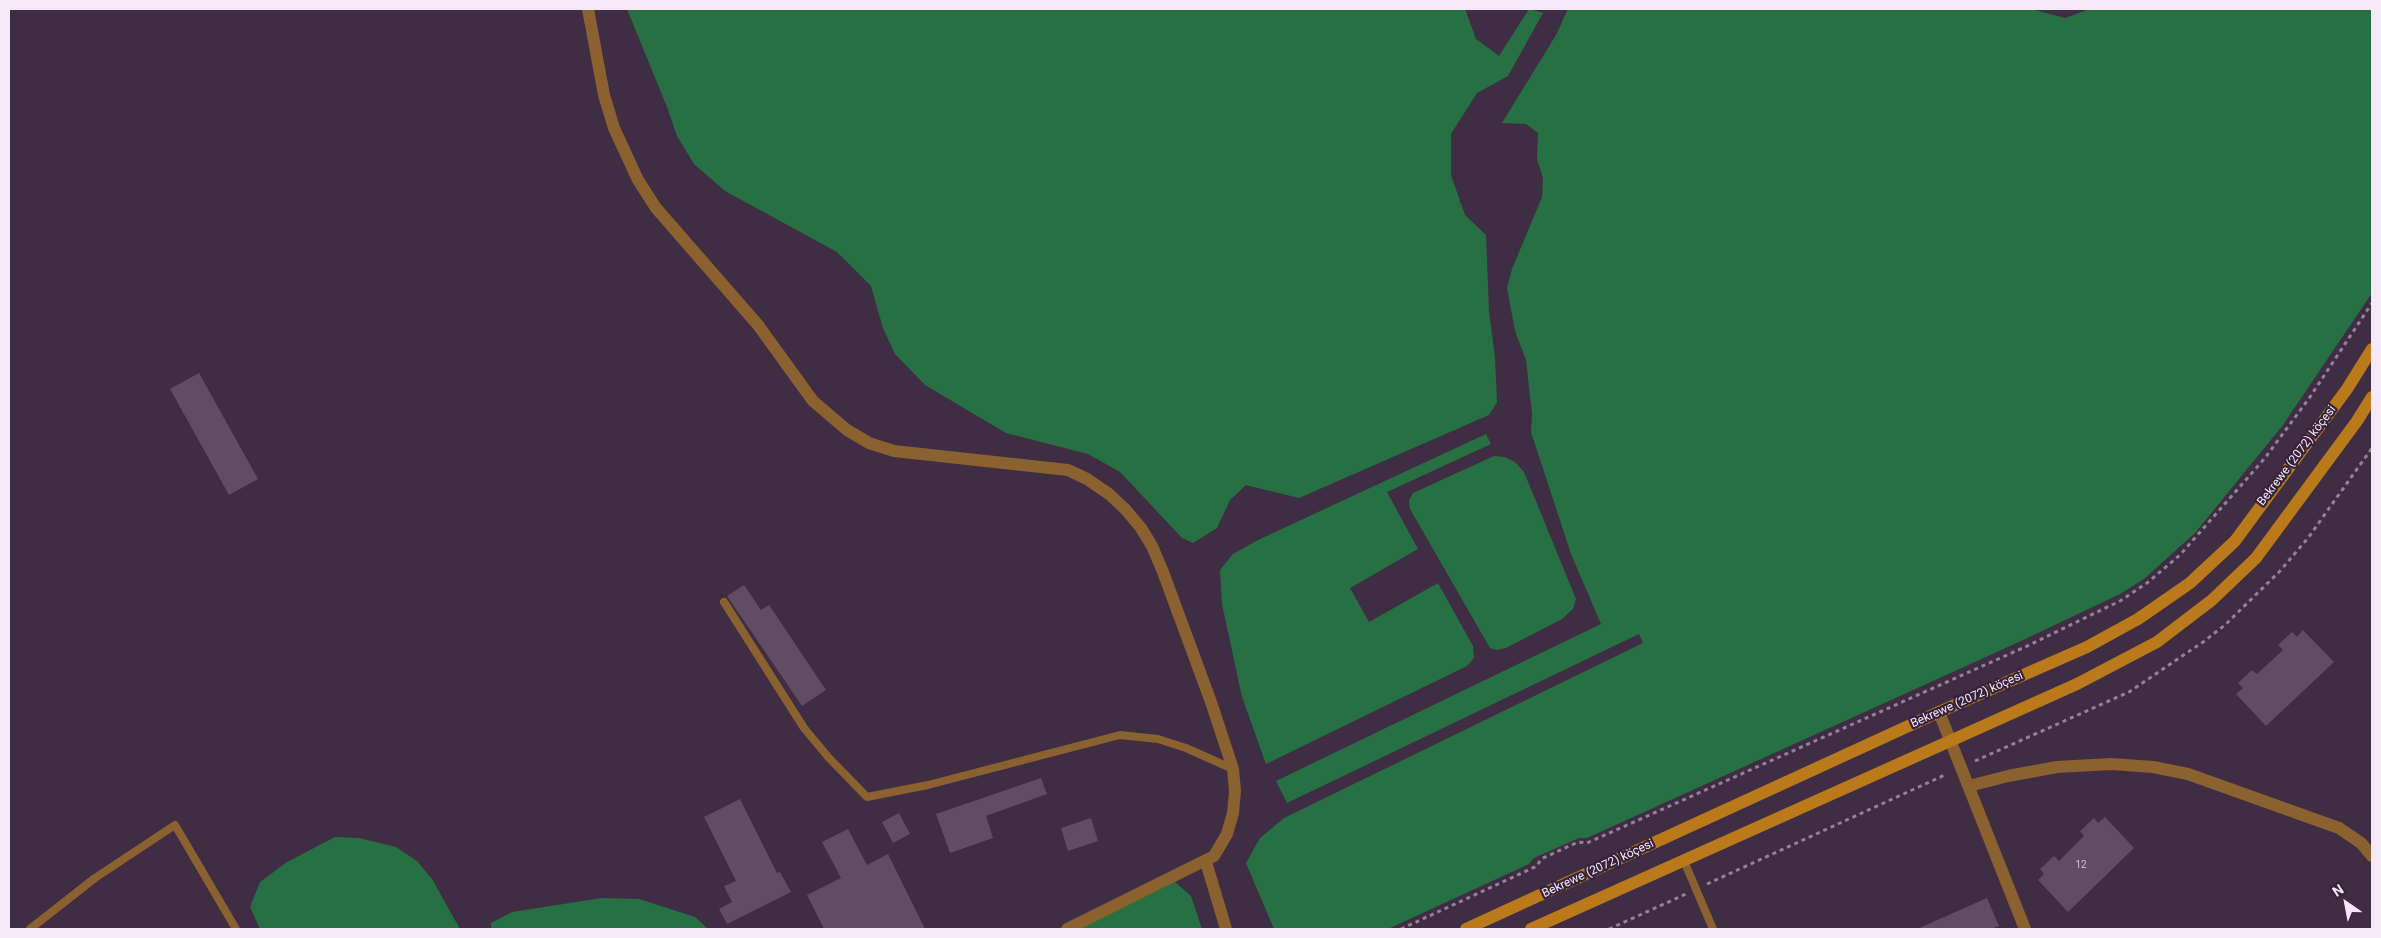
<!DOCTYPE html>
<html>
<head>
<meta charset="utf-8">
<style>
	body { margin:0 }
	#map { position:relative; width:2381px; height:938px; overflow:hidden; background:#3f2d44; font-family:Roboto,sans-serif }
	canvas { display:block }
	.frame { position:absolute; inset:0; border:10px solid #f5e9f8; pointer-events:none }
	.north { position:absolute; left:2321px; top:878px; width:50px; height:50px; -webkit-text-stroke:4px #35233a; paint-order:stroke; rotate:327deg; font-size:14px; font-weight:700; line-height:20px; text-align:center; color:#f5e9f8 }
	.north::after { content:''; display:block; margin:auto; width:18px; height:22px; background:#f5e9f8; clip-path:polygon(50% 0,100% 100%,50% 72%,0 100%) }
</style>
</head>
<body>
<div id="map">
<canvas width="2381" height="938"></canvas>
<div class="frame"></div>
<div class="north">N</div>
</div>
<script>
const context = document.querySelector('canvas').getContext('2d');
context.lineJoin = 'round';
function fill(path, color) { context.fillStyle = color; context.fill(path, 'evenodd'); }
const toPath = rows => new Path2D(rows.map(r => 'M' + r).join(''));
function strokePath(path, color, width, dash) { context.strokeStyle = color; context.lineWidth = width; context.lineCap = dash ? 'butt' : 'round'; context.setLineDash(dash || []); context.stroke(path); }
function label(font, color, halo, rows, align = 'center') {
  context.font = font + ' Roboto,sans-serif'; context.lineWidth = 4.5; context.setLineDash([]); context.textBaseline = 'middle'; context.strokeStyle = halo; context.fillStyle = color; for (const [text, x, y, turn = 0] of rows) {
    context.save(); context.translate(x, y); context.rotate((+turn || 0) * Math.PI / 180); context.textAlign = isNaN(turn) ? turn : align; if (halo) context.strokeText(text, 0, 0); context.fillText(text, 0, 0); context.restore();
  }
}
fill(toPath([
	[627,9,1465,9,1476,39,1499,56,1529,9,1543,13,1508,76,1477,93,1451,134,1451,175,1465,215,1486,235,1489,311,1495,358,1497,402,1489,415,1299,498,1246,485,1230,500,1217,528,1193,543,1182,538,1120,472,1088,454,1006,433,925,385,895,354,883,328,871,286,837,252,725,191,694,164,677,136,667,107],
	[1568,9,2031,9,2065,18,2090,9,2372,9,2372,293,2283,425,2195,533,2144,579,2120,594,2021,641,1587,838,1579,838,1534,858,1529,864,1388,929,1274,929,1246,863,1260,838,1284,818,1643,643,1639,634,1287,803,1276,781,1601,624,1571,554,1531,432,1532,414,1526,360,1515,331,1507,288,1512,269,1542,197,1543,178,1537,159,1538,133,1526,124,1502,123,1556,35],
	[1486,434,1491,444,1387,492,1418,549,1350,588,1369,622,1438,583,1473,646,1474,658,1467,666,1266,764,1242,697,1222,604,1220,570,1233,554,1258,540],
	[1494,456,1505,457,1515,462,1524,472,1576,599,1573,609,1562,619,1506,648,1497,650,1490,648,1410,509,1409,500,1413,493],
	[335,837,359,838,396,847,417,861,432,879,460,929,260,929,250,907,260,882,287,862],
	[1175,882,1191,896,1202,929,1078,929],
	[602,898,639,899,695,917,708,929,491,929,491,923,512,912]
]), '#277044');
fill(toPath([
	[199,373,258,479,229,495,170,389],
	[744,585,761,610,769,605,826,690,802,706,727,596],
	[2303,630,2334,662,2266,726,2236,694,2243,688,2238,683,2252,670,2257,674,2283,650,2278,645,2292,632,2297,637],
	[1041,778,1047,794,986,816,993,838,950,853,936,814],
	[740,799,777,873,780,872,791,892,727,924,719,909,732,902,724,886,736,881,704,817],
	[899,813,910,834,893,843,882,822],
	[2105,817,2134,848,2068,912,2038,880,2044,874,2040,869,2054,856,2059,861,2084,836,2080,831,2094,818,2098,823],
	[1091,818,1098,841,1068,851,1061,828],
	[848,829,867,865,888,854,925,929,824,929,807,895,841,878,822,842],
	[1987,898,1999,926,1991,929,1917,929]
]), '#604c65');
strokePath(toPath([
	[1975,761,2129,692,2203,642,2225,625,2280,571,2308,538,2372,448],
	[1707,884,1947,774],
	[1401,929,1537,866,1541,859,1578,842,1587,843,2025,647,2120,601,2147,583,2180,555,2265,458,2310,397,2372,303],
	[1609,929,1686,894]
]), '#928396', 3, [4, 4]);
strokePath(toPath([
	[724,602,804,728,829,758,867,797,928,785,1120,735,1158,739,1186,748,1233,769],
	[1684,861,1713,929],
	[30,929,95,878,175,825,236,929]
]), '#8b6130', 8);
strokePath(toPath([
	[588,9,604,95,614,128,638,180,656,208,758,325,813,401,847,430,869,443,894,451,1068,470,1087,479,1109,494,1126,510,1141,528,1152,546,1163,572,1211,702,1233,769,1235,791,1233,813,1227,834,1214,856,1067,929],
	[1939,712,2025,929],
	[1969,786,2008,776,2057,767,2111,764,2153,767,2188,774,2339,828,2361,843,2372,856],
	[1206,862,1226,929]
]), '#8b6130', 12);
strokePath(toPath([
	[1466,929,1939,712,2087,647,2138,619,2190,583,2235,541,2347,389,2372,349],
	[1531,929,2077,684,2157,642,2212,600,2256,558,2357,421,2372,397]
]), '#ba791b', 12);
label('10px', '#d0c2d3', null, [
	["12",2081,865]
]);
label('12px', '#f5e9f8', '#35233a', [
	["Bekrewe (2072) köçesi",2297,456,-53],
	["Bekrewe (2072) köçesi",1967,700,-24],
	["Bekrewe (2072) köçesi",1598,869,-25]
]);
</script>
</body>
</html>
